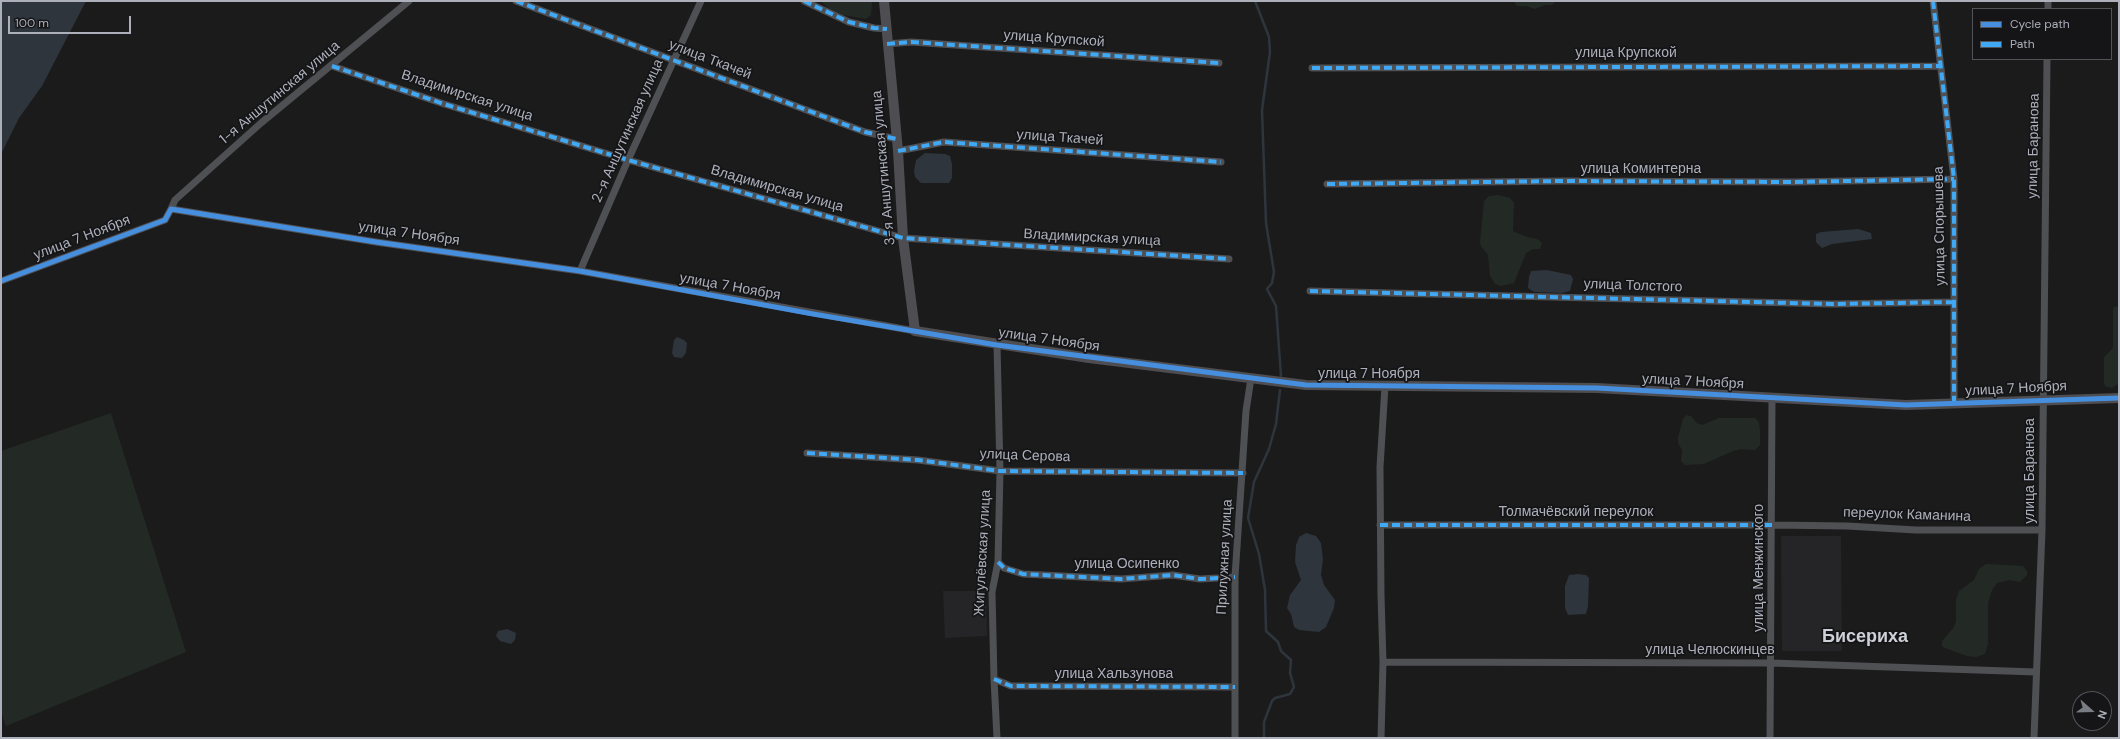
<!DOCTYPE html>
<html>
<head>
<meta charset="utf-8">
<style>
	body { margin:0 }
	#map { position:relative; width:2120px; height:739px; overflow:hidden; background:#1b1b1b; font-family:"DM Sans",sans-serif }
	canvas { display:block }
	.frame { position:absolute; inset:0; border:2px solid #adb0bb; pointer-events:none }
	.legend { position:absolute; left:1972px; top:8px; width:140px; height:52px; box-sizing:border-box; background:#151517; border:1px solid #525359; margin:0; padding:5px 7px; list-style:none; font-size:12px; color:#adb0bb }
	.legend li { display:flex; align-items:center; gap:8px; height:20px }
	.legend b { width:20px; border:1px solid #525359 }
	.north { position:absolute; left:2072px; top:691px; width:40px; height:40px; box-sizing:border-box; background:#151517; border:1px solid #525359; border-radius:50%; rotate:110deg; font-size:11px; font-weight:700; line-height:16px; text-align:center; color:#adb0bb }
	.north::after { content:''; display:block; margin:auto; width:14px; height:18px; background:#7a7c83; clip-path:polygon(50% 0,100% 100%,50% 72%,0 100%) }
	.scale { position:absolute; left:8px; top:16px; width:123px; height:18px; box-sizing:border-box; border:2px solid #adb0bb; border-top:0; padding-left:5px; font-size:12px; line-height:14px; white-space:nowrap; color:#adb0bb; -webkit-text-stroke:3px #151517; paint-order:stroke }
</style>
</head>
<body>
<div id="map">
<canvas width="2120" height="739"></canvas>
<div class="frame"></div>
<ul class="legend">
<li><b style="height:5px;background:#468fdf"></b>Cycle path</li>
<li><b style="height:5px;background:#3fa9f5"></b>Path</li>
</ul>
<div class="north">N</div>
<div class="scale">100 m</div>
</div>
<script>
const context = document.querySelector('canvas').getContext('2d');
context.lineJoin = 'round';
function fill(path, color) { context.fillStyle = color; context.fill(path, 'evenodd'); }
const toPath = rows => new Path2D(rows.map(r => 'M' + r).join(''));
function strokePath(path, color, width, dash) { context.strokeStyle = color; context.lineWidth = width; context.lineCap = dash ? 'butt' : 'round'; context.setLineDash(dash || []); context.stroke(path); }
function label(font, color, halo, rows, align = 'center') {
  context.font = font + ' "DM Sans",sans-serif'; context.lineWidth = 3.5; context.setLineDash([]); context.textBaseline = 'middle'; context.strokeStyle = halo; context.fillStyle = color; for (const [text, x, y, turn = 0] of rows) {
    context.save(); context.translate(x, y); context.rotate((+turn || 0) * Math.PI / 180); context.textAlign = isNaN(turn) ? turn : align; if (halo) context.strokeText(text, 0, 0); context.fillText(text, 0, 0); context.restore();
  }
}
fill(toPath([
	[1781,536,1841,536,1842,651,1782,651],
	[943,591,986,591,987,636,945,638]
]), '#252527');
fill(toPath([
	[821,1,872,1,871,15,866,19,843,15,829,9],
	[1513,1,1556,1,1552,5,1545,5,1535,9,1526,6,1517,6],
	[1498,195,1510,198,1514,203,1513,231,1527,237,1537,239,1542,243,1540,249,1533,249,1526,253,1514,283,1501,286,1495,284,1490,276,1488,255,1481,246,1480,242,1484,201,1489,196],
	[2119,306,2119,383,2112,388,2105,386,2104,383,2104,357,2113,348,2113,310,2114,307],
	[111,413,186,652,6,726,1,712,1,451],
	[1686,415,1691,416,1697,423,1702,425,1719,418,1755,418,1759,422,1760,431,1760,445,1755,450,1741,449,1733,451,1704,464,1685,465,1681,461,1682,450,1678,443,1678,437,1683,419],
	[1986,564,2023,566,2027,571,2027,575,2020,582,2009,580,1997,583,1992,590,1988,604,1988,644,1985,654,1976,657,1967,656,1945,648,1942,646,1942,641,1954,627,1956,621,1956,600,1959,591,1974,580,1979,569]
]), '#232a25');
fill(toPath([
	[1,1,86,1,42,86,19,118,1,154],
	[925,153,945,154,950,156,952,164,952,178,949,183,921,183,915,177,914,171,916,160],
	[1858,229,1871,233,1872,239,1832,244,1822,248,1816,242,1816,234,1821,232],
	[1547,270,1571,275,1573,279,1570,291,1562,293,1534,292,1528,288,1529,277,1531,271],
	[677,337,684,340,687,343,686,353,682,358,674,357,672,353,674,340],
	[1306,533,1316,536,1321,543,1323,559,1321,575,1324,585,1335,600,1334,608,1326,627,1319,632,1299,630,1294,627,1291,614,1287,608,1290,595,1301,580,1295,562,1296,545,1299,537],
	[1578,574,1586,575,1589,578,1588,606,1586,614,1568,615,1565,608,1565,586,1569,575],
	[507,629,516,633,515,640,511,644,500,641,496,636,498,631]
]), '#2e353d');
strokePath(toPath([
	[1255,1,1269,37,1270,52,1262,110,1266,223,1274,272,1272,283,1267,289,1276,306,1281,376],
	[1264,738,1264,722,1272,701,1275,698,1290,694,1294,687,1290,673,1291,660,1281,651,1278,642,1266,631,1265,590,1259,554,1248,518,1254,482,1269,449,1276,424,1280,390]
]), '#2e353d', 2.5);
strokePath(toPath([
	[516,1,865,132,897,139],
	[804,1,849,22,874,28,887,29],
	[1933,1,1954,179,1954,404],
	[2048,1,2048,9],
	[887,44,911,42,1219,63],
	[332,66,444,104,628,160,903,238,1229,259],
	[1312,68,1940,66],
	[898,151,944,142,1221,162],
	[1327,184,1563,181,1794,182,1954,179],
	[171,209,175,200,261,123,409,1],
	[580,271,628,160,701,1],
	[1,281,165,220,171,209,376,242,580,271,915,331],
	[1310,291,1832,304,1954,302],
	[997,345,1000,471,998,562,992,592,994,679,997,738],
	[807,453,918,460,1000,471,1243,473],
	[1380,525,1773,525,1847,526,1916,530,2042,530],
	[998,562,1004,568,1023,574,1121,579,1173,575,1200,579,1235,577],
	[1383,662,1771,663,2036,672],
	[994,679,1011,686,1017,686,1235,687],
	[1235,738,1235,577,1246,411,1251,378],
	[1381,738,1383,662,1381,595,1380,467,1385,386],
	[1770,738,1772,399],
	[2034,738,2042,530,2047,59]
]), '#4f5054', 7);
strokePath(toPath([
	[884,1,898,151,903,238,915,331,1089,358,1306,385,1597,388,1906,405,2119,398]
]), '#4e4e52', 10);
strokePath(toPath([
	[516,1,865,132,897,139],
	[804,1,849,22,874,28,887,29],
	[1933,1,1954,179,1954,404],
	[887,44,911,42,1219,63],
	[332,66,444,104,628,160,903,238,1229,259],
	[1312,68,1940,66],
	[898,151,944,142,1221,162],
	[1327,184,1563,181,1794,182,1954,179],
	[1310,291,1832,304,1954,302],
	[807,453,918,460,1000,471,1243,473],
	[1380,525,1773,525],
	[998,562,1004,568,1023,574,1121,579,1173,575,1200,579,1235,577],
	[994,679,1011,686,1017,686,1235,687]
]), '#3fa9f5', 4, [8, 4]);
strokePath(toPath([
	[1,281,165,220,171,209,376,242,580,271,813,314,997,345,1306,385,1597,388,1906,405,2119,398]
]), '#468fdf', 5);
label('14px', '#adb0bb', '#151517', [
	["улица Крупской",1054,39,4],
	["улица Крупской",1626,53],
	["улица Ткачей",710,60,21],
	["1-я Аншутинская улица",280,93,-40],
	["Владимирская улица",467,96,18],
	["2-я Аншутинская улица",628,131,-66],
	["улица Ткачей",1060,138,4],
	["улица Баранова",2034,146,-89],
	["3-я Аншутинская улица",884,168,-95],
	["улица Коминтерна",1641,169],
	["Владимирская улица",777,189,16],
	["улица Спорышева",1940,226,-91],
	["улица 7 Ноября",409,234,8],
	["улица 7 Ноября",82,238,-21],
	["Владимирская улица",1092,238,3],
	["улица Толстого",1633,286,2],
	["улица 7 Ноября",730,287,10],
	["улица 7 Ноября",1049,340,8],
	["улица 7 Ноября",1369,374],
	["улица 7 Ноября",1693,382,3],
	["улица 7 Ноября",2016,389,-3],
	["улица Серова",1025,456,2],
	["улица Баранова",2030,471,-90],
	["Толмачёвский переулок",1576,512],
	["переулок Каманина",1907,515,2],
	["Жигулёвская улица",983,553,-87],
	["Прилужная улица",1225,557,-87],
	["улица Осипенко",1127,564],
	["улица Менжинского",1759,568,-90],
	["улица Челюскинцев",1710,650],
	["улица Хальзунова",1114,674]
]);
label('bold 18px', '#ced0d7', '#151517', [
	["Бисериха",1865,637]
]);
</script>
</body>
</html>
